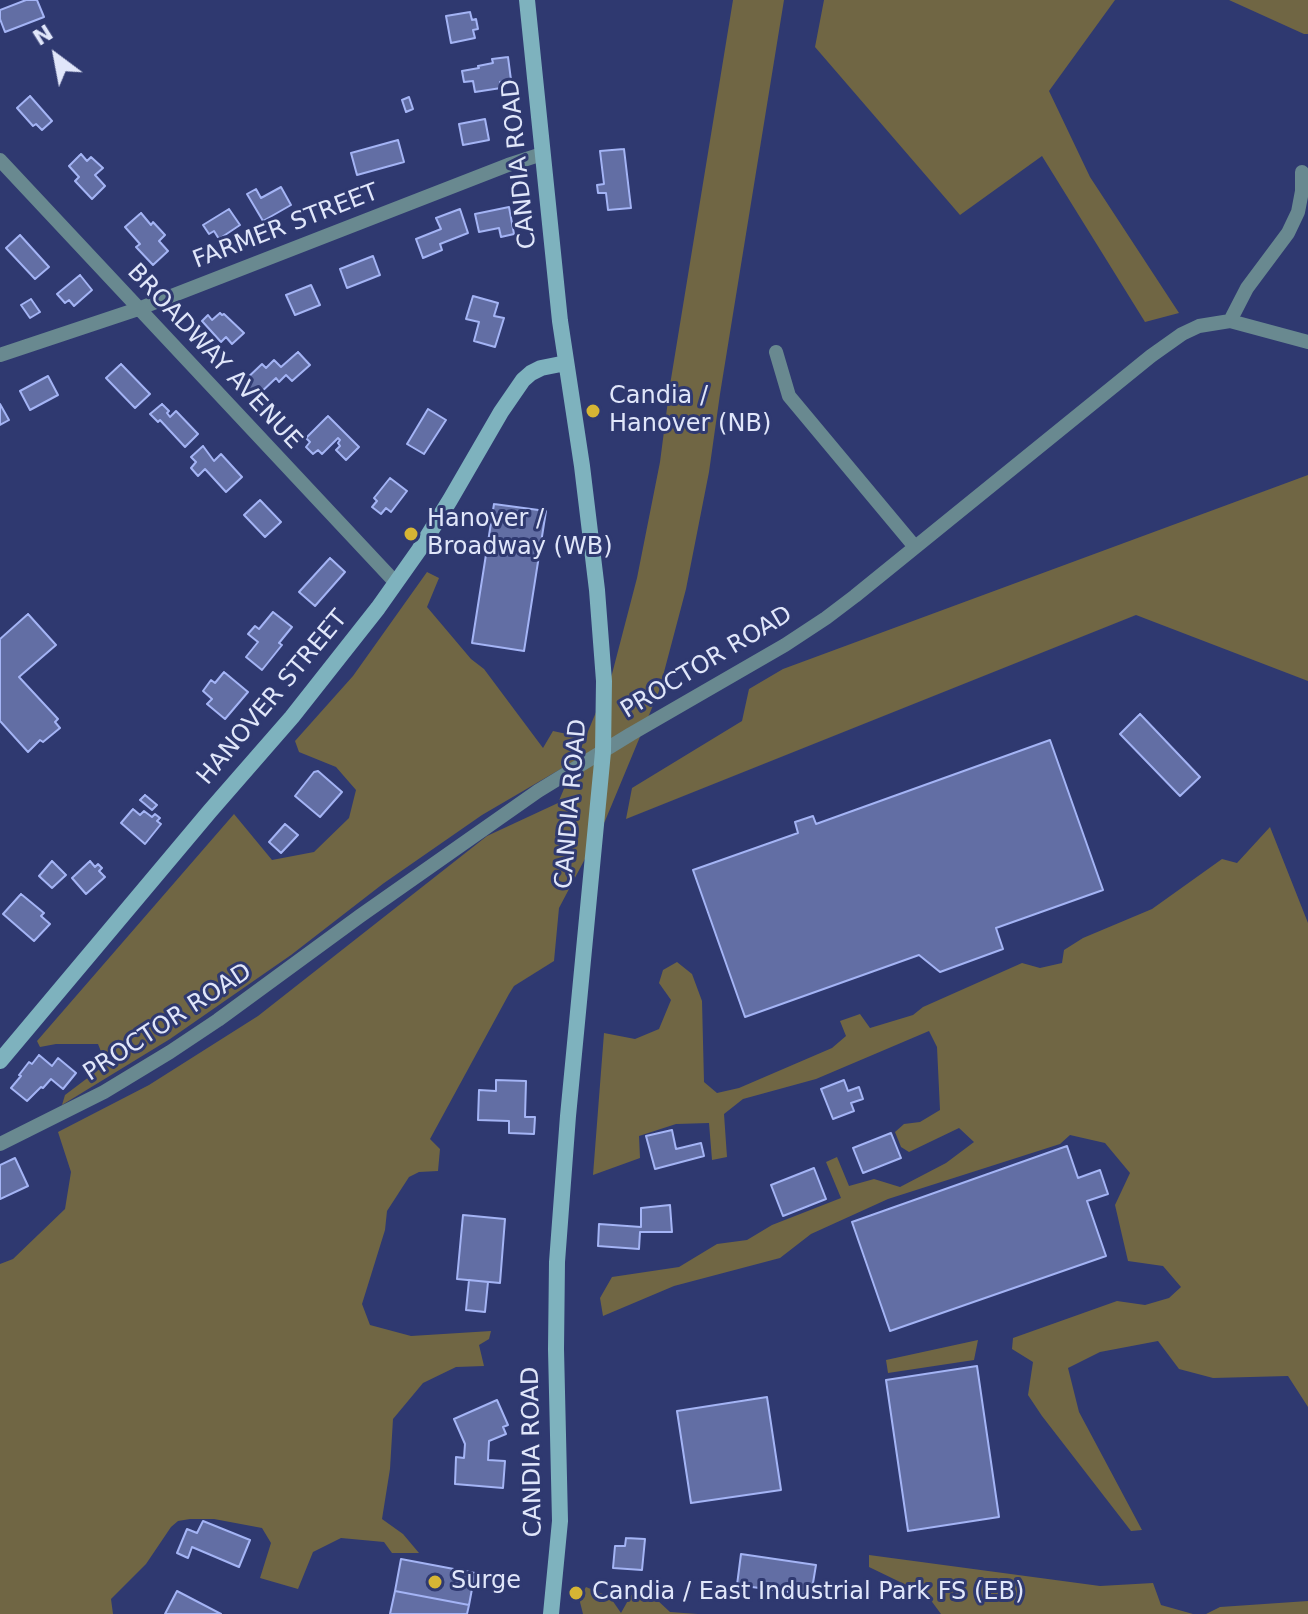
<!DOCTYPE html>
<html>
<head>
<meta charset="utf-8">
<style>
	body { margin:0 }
	#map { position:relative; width:1308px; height:1614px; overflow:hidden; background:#2f3970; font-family:"DejaVu Sans",sans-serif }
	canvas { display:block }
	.north { position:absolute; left:16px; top:16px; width:80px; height:80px; -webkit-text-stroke:6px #2f3970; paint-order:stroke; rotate:328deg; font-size:22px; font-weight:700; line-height:32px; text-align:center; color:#e0e6fa }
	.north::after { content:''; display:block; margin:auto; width:28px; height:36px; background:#e0e6fa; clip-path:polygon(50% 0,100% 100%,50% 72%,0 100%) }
</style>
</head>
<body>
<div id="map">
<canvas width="1308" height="1614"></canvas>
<div class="north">N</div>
</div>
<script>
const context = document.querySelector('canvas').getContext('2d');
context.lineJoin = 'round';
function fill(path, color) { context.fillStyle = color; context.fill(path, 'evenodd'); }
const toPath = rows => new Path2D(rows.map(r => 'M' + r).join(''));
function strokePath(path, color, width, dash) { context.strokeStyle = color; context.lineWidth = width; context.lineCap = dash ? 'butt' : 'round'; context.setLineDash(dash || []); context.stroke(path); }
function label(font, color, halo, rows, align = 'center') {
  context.font = font + ' "DejaVu Sans",sans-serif'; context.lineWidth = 6; context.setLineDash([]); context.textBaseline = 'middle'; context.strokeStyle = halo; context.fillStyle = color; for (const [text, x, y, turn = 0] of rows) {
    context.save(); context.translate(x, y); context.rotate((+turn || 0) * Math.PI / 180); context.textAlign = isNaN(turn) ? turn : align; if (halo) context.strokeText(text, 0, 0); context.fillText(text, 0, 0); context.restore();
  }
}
fill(toPath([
	[733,0,784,0,720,394,709,472,686,589,659,691,605,821,559,908,554,961,514,986,509,994,430,1139,440,1149,438,1171,419,1172,409,1177,387,1211,385,1230,362,1304,370,1325,411,1336,491,1331,489,1339,479,1345,484,1366,456,1367,423,1383,393,1419,390,1469,382,1519,403,1534,419,1553,392,1553,384,1542,341,1538,313,1552,298,1589,260,1578,271,1543,262,1528,214,1519,190,1519,178,1521,171,1527,146,1564,111,1599,113,1614,0,1614,0,1264,13,1259,65,1209,71,1172,58,1132,149,1085,258,1016,487,836,558,803,576,760,482,815,384,883,291,955,170,1039,62,1105,65,1095,106,1064,98,1044,56,1044,40,1047,37,1041,234,814,272,860,314,852,349,818,356,790,336,767,299,752,295,741,353,676,427,572,439,578,427,607,471,659,484,669,543,748,553,731,576,736,576,760,612,674,637,578,660,462,670,385],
	[824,0,1115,0,1049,91,1090,177,1179,313,1145,322,1042,156,960,215,815,47],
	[1229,0,1308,0,1308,34,1304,34],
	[1308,475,1308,681,1136,615,626,819,632,788,742,721,749,689,783,669],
	[1270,827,1308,923,1308,1407,1288,1376,1213,1378,1179,1369,1158,1341,1100,1352,1068,1368,1079,1412,1142,1530,1131,1531,1042,1416,1028,1395,1033,1362,1012,1349,1013,1338,1117,1301,1145,1305,1169,1298,1181,1287,1163,1266,1128,1261,1115,1205,1130,1173,1105,1143,1070,1135,1060,1144,888,1199,811,1234,780,1258,674,1286,603,1316,600,1298,612,1277,679,1267,717,1244,747,1240,772,1225,841,1198,826,1162,837,1157,849,1186,874,1179,900,1187,946,1163,974,1142,959,1128,909,1152,901,1147,895,1132,904,1124,920,1122,940,1110,937,1047,929,1031,816,1079,743,1099,724,1114,727,1157,712,1160,709,1123,676,1124,639,1136,640,1158,593,1175,604,1033,635,1039,659,1029,671,1000,659,983,663,970,677,962,692,974,702,1001,704,1082,717,1093,739,1088,832,1048,846,1036,840,1021,860,1014,870,1028,913,1015,923,1007,1022,963,1040,968,1062,963,1064,950,1083,938,1152,909,1222,859,1237,863],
	[978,1340,974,1360,888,1373,886,1360],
	[869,1555,1100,1586,1153,1583,1161,1605,1193,1614,941,1614,927,1595,869,1567],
	[586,1587,610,1597,621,1613,631,1595,656,1599,670,1612,698,1614,583,1614,579,1598],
	[1308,1601,1308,1614,1206,1614,1220,1607]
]), '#706644');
const building = toPath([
	[26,0,37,0,44,17,5,32,0,19,0,10,26,0],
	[470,12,472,20,476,19,478,29,473,30,475,38,451,43,446,16,470,12],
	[508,57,511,80,500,82,501,88,475,92,473,81,464,82,462,71,479,68,478,66,493,63,492,59,508,57],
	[30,96,52,121,42,130,36,124,33,126,17,108,30,96],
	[409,97,413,109,406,112,402,100,409,97],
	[485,119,489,140,463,145,459,124,485,119],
	[398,140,404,162,357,175,351,153,398,140],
	[624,149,631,208,608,210,606,193,598,193,597,185,604,184,600,151,624,149],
	[81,154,87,161,91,157,103,168,95,175,105,186,92,199,75,181,79,177,69,166,81,154],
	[281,187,291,205,263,221,247,194,256,189,261,198,281,187],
	[509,207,514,234,501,237,499,228,479,232,475,214,509,207],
	[229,209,240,225,219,239,214,231,209,234,203,225,229,209],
	[460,209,468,233,440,244,442,250,423,258,416,239,441,229,436,218,460,209],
	[141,213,151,225,153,222,165,235,159,241,168,251,153,265,136,247,140,244,125,227,141,213],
	[20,235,49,267,35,279,6,248,20,235],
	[373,256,380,275,347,288,340,269,373,256],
	[80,275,92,290,74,306,69,300,65,303,57,294,80,275],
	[311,285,320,305,295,315,286,295,311,285],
	[473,296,498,303,494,316,504,318,495,347,474,341,479,322,466,319,473,296],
	[31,299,40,312,30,318,21,305,31,299],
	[220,313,222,315,224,314,244,333,232,344,226,337,221,342,202,321,208,315,212,320,220,313],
	[298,352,310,365,292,381,286,375,279,382,276,378,257,396,243,382,262,364,266,368,274,360,281,367,298,352],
	[121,364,150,394,135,408,106,378,121,364],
	[48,376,58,395,30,410,20,391,48,376],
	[0,404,9,420,0,425,0,404],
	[162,404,169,411,167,413,170,417,176,411,198,434,185,447,160,420,158,422,150,414,162,404],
	[428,409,446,420,424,454,407,444,428,409],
	[328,416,359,447,346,460,336,450,340,446,338,443,340,440,338,438,322,454,318,450,313,454,306,447,310,442,306,438,328,416],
	[203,446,214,461,221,454,242,477,226,492,205,469,198,476,191,468,196,462,191,457,203,446],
	[390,478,407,491,391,512,386,508,381,514,372,507,377,501,374,498,390,478],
	[260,500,281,522,265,537,244,515,260,500],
	[494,504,546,511,524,651,472,643,494,504],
	[330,558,345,572,315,606,299,592,330,558],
	[273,612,292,627,279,643,282,645,262,670,246,657,258,642,248,634,255,626,259,629,273,612],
	[28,614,56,645,19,677,58,719,55,722,60,728,43,742,40,740,28,752,0,721,0,639,28,614],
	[224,672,248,692,225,719,207,704,212,699,203,691,211,680,215,683,224,672],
	[1140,714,1200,777,1180,796,1120,734,1140,714],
	[1050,740,1103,890,996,928,1003,949,940,972,919,955,745,1017,693,870,798,833,795,822,813,816,816,824,1050,740],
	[318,771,342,792,320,817,295,796,314,772,318,771],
	[145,795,157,805,152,810,140,800,145,795],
	[133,809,140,815,144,811,152,817,155,814,160,818,157,821,161,824,145,844,121,823,133,809],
	[285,824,298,835,281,853,269,842,285,824],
	[52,861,66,875,52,888,39,876,52,861],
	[90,861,95,867,98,864,102,868,99,871,105,877,86,894,72,878,90,861],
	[21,894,44,913,41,916,50,924,34,941,3,914,21,894],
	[39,1055,52,1066,58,1058,76,1073,63,1089,51,1079,43,1088,41,1087,27,1101,11,1088,21,1076,19,1075,29,1062,32,1064,39,1055],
	[496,1080,526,1081,525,1117,535,1117,534,1134,509,1133,509,1121,478,1120,479,1090,496,1091,496,1080],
	[844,1080,848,1091,859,1087,863,1099,851,1103,854,1111,833,1119,821,1089,844,1080],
	[672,1130,676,1149,701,1143,704,1156,655,1169,646,1136,672,1130],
	[891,1133,901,1158,863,1173,853,1148,891,1133],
	[1067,1146,1078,1178,1100,1170,1108,1194,1087,1201,1106,1256,890,1331,852,1222,1067,1146],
	[15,1158,28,1186,0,1199,0,1165,15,1158],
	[814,1168,826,1199,783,1216,771,1185,814,1168],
	[670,1205,672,1232,640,1232,639,1249,598,1246,599,1224,641,1227,641,1208,670,1205],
	[463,1215,505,1219,500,1283,457,1279,463,1215],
	[469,1280,488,1282,485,1312,466,1310,469,1280],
	[977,1366,999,1517,908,1531,886,1380,977,1366],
	[767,1397,781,1490,691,1503,677,1411,767,1397],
	[497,1400,508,1425,503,1427,506,1434,489,1441,488,1460,505,1461,503,1488,455,1484,456,1457,464,1458,465,1444,454,1419,497,1400],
	[203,1521,250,1540,239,1567,192,1547,188,1558,177,1553,187,1529,197,1533,203,1521],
	[626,1538,645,1539,642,1570,613,1568,615,1546,625,1546,626,1538],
	[741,1554,816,1565,811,1595,737,1585,741,1554],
	[401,1559,475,1573,469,1605,395,1591,401,1559],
	[177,1591,221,1614,165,1614,177,1591],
	[395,1591,469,1605,467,1614,390,1614,395,1591]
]);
fill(building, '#626ea4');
strokePath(building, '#a4b4f5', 2);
strokePath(toPath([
	[0,160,396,583],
	[1230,321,1247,288,1288,233,1298,212,1302,191,1302,172],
	[776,352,789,396,915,547],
	[0,355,138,309,508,165,542,154],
	[0,1144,104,1092,170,1052,218,1020,360,916,538,791,631,734,785,645,826,618,855,596,1151,356,1182,334,1199,326,1230,321,1308,342]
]), '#698990', 14);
strokePath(toPath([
	[527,0,560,321,582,466,597,590,604,681,603,752,568,1116,557,1262,556,1349,560,1521,551,1614],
	[0,1061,210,811,292,717,378,608,419,550,450,500,501,412,523,380,531,373,541,368,566,363]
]), '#7eb2be', 16);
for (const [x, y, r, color] of [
	[593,411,8,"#d6b534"],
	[411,534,8,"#d6b534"],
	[435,1582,8,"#d6b534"],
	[576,1593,8,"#d6b534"]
]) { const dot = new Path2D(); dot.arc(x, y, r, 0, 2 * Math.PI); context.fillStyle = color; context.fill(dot); strokePath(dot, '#2f3970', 3); }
label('24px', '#e0e6fa', '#2f3970', [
	["CANDIA ROAD",520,164,-96],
	["FARMER STREET",286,227,-21],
	["BROADWAY AVENUE",214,357,47],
	["PROCTOR ROAD",707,663,-31],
	["HANOVER STREET",273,698,-50],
	["CANDIA ROAD",572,804,-85],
	["PROCTOR ROAD",168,1023,-33],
	["CANDIA ROAD",533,1452,-91]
]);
label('24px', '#e0e6fa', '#2f3970', [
	["Candia /",609,397],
	["Hanover (NB)",609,425],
	["Hanover /",427,520],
	["Broadway (WB)",427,548],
	["Surge",451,1582],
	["Candia / East Industrial Park FS (EB)",592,1593]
], 'left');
</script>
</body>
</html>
